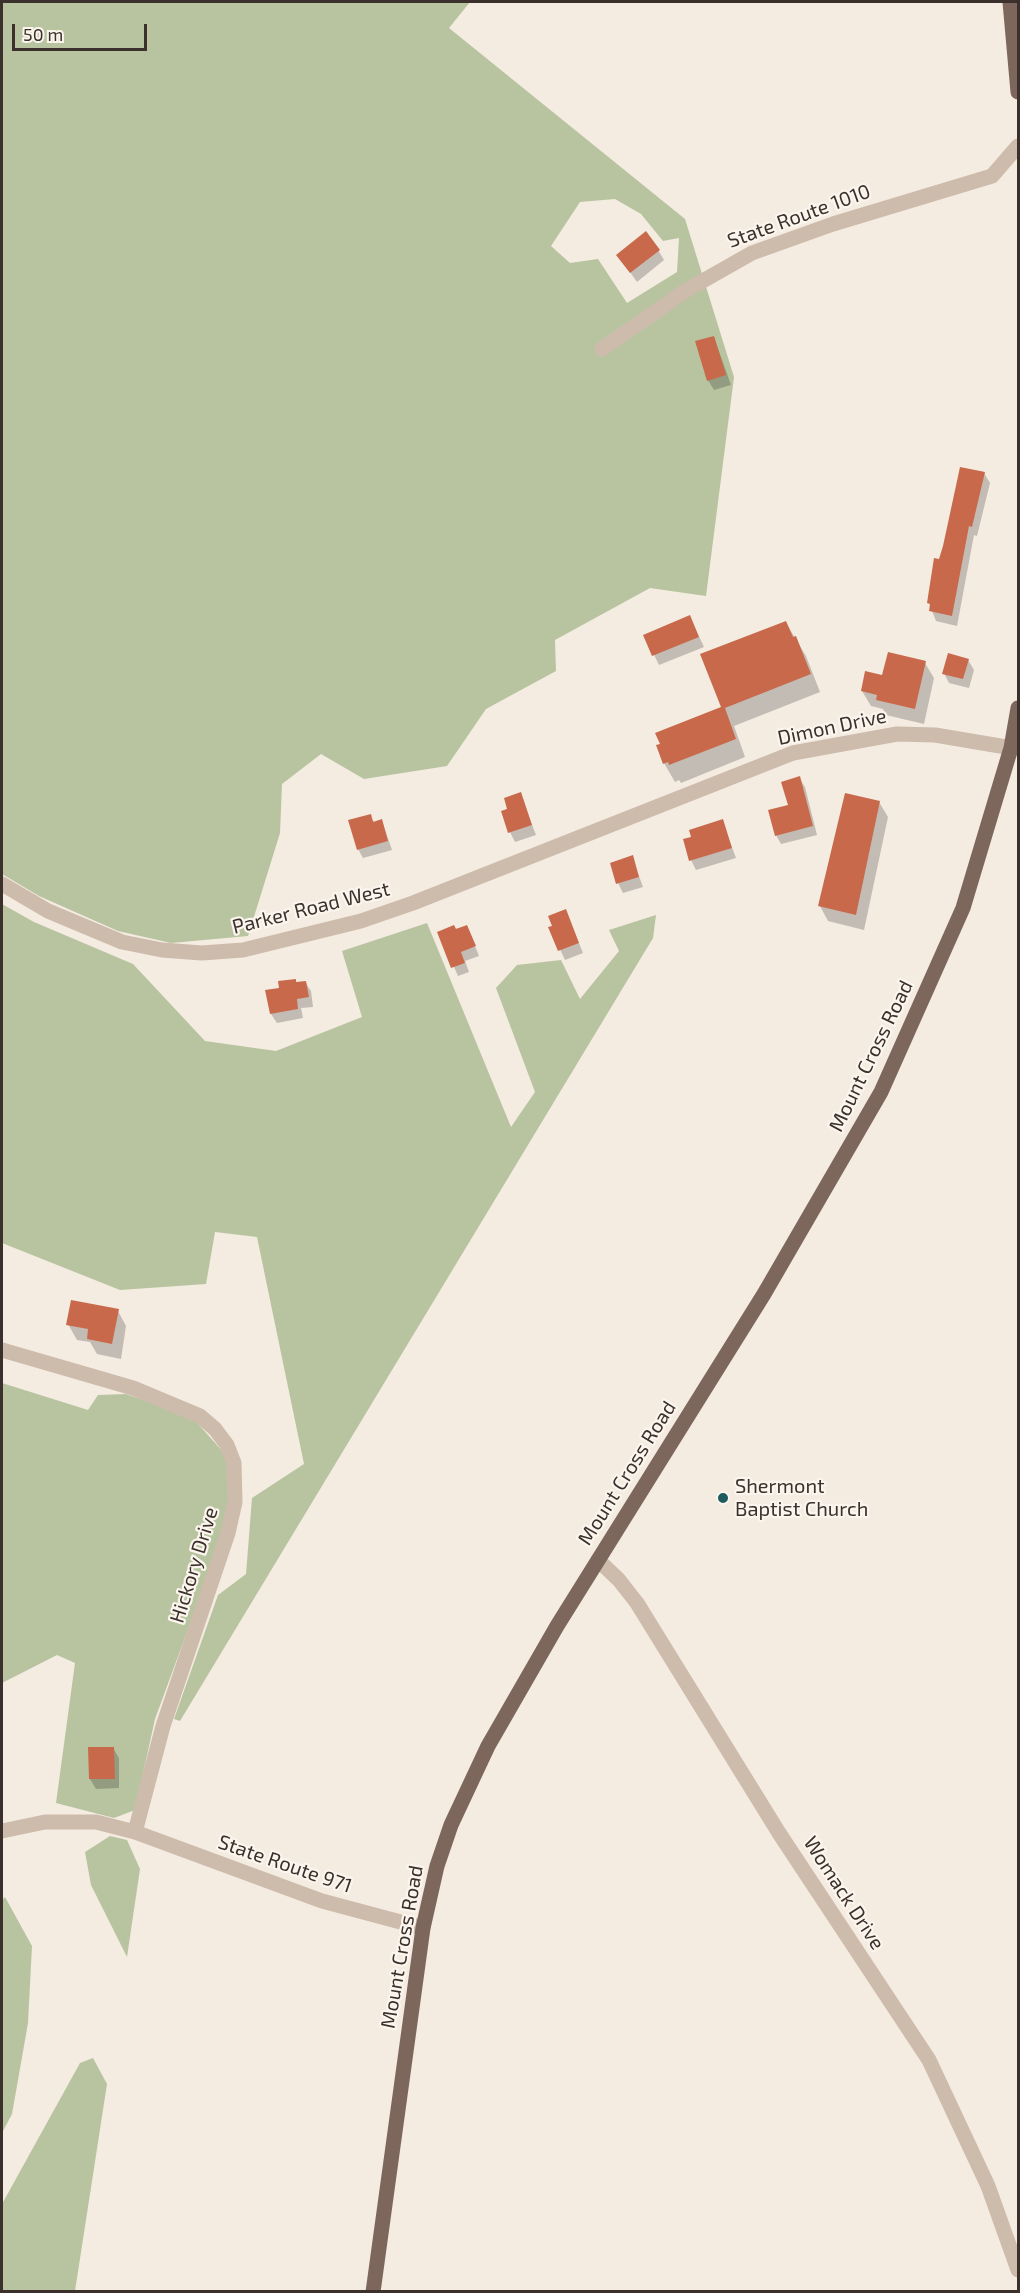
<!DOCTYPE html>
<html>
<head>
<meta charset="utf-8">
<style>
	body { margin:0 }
	#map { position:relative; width:1020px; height:2293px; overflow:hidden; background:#f4ebe1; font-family:"Exo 2",sans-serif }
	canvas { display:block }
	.frame { position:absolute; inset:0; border:3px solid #3b302b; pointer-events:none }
	.scale { position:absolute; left:12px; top:24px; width:135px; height:27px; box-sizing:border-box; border:3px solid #3b302b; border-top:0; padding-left:8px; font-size:18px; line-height:21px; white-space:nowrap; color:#3b302b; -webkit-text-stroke:4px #fbf5ee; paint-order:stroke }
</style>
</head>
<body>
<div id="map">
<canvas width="1020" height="2293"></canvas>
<div class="frame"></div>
<div class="scale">50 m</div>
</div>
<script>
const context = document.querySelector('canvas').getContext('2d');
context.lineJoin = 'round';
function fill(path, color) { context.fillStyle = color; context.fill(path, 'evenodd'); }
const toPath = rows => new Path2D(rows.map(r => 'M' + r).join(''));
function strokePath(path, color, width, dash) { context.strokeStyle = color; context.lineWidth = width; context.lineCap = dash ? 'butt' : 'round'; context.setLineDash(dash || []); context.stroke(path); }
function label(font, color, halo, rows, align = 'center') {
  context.font = font + ' "Exo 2",sans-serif'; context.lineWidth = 4.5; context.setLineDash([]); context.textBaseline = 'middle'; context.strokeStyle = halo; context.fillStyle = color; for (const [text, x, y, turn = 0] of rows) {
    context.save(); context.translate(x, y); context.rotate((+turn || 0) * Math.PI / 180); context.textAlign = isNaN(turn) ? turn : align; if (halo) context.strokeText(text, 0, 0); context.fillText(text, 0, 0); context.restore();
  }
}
fill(toPath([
	[2,2,470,2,449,28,685,219,734,377,706,596,650,588,555,640,556,671,486,709,447,766,364,779,321,754,282,784,280,833,248,936,171,943,118,931,39,896,2,874],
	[615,199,641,214,663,241,679,238,677,272,627,303,598,259,570,263,551,246,580,202],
	[2,904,34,922,133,964,205,1041,276,1051,362,1017,342,951,427,923,511,1127,535,1092,496,988,517,965,561,960,580,999,619,951,609,930,656,915,653,938,180,1721,174,1719,218,1595,246,1574,252,1498,304,1464,257,1237,215,1232,206,1284,120,1290,2,1243],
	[2,1383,88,1410,98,1395,126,1394,192,1417,224,1453,233,1480,226,1526,155,1719,135,1810,114,1818,56,1803,75,1663,57,1655,2,1683],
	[110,1836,127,1840,140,1869,127,1957,91,1885,85,1852],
	[5,1897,32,1946,28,2023,12,2114,2,2133,2,1900],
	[93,2058,107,2084,75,2291,2,2291,2,2204,80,2063]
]), '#b8c4a0');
fill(toPath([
	[658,250,664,260,637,282,618,255],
	[714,337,731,385,714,390,708,380],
	[984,473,990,483,977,536,974,535,957,626,936,621,929,603,940,561],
	[690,617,704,647,659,665,645,636],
	[786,623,806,656,820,692,734,726,745,757,681,783,679,780,675,782,664,763,723,708],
	[968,660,974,670,969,688,949,683,944,673],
	[925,663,934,678,924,724,886,715,883,709,871,706,862,691,884,677],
	[799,778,805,787,817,835,781,844,776,835],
	[520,794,536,835,515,842,510,832,509,810],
	[879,802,888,817,864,930,828,921,820,906],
	[370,816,375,823,382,821,392,850,363,858,358,849],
	[722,821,736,858,696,870,691,860,693,838],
	[632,857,643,887,623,893,618,883],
	[570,921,583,953,565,960,550,928],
	[467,926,479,956,465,961,469,972,458,976,439,933],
	[305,982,311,991,313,1007,301,1008,303,1018,277,1023,271,1014],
	[118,1311,126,1326,121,1359,97,1354,90,1342,77,1340,68,1324],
	[113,1748,119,1758,119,1788,96,1789,90,1779]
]), '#0003');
fill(toPath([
	[646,231,660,250,630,273,616,255],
	[714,336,726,375,707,381,695,341],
	[960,467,985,472,972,527,969,526,952,616,929,611,930,604,927,603,934,558,939,559,943,546],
	[690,615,699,637,652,656,643,635],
	[786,621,793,637,796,636,811,674,725,708,736,739,669,765,668,762,663,764,656,745,660,744,655,733,721,707,700,654],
	[888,652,926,661,915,709,876,700,877,695,861,691,865,671,882,675],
	[948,653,969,659,963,679,942,674],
	[800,776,813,826,775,836,768,810,788,805,781,782],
	[521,792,532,825,508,833,501,811,507,809,504,798],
	[845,793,880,801,856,915,818,906],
	[371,814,373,822,382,819,388,841,357,850,348,820],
	[723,819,732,848,689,861,683,839,691,837,689,830],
	[633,855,639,877,616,884,610,863],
	[566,909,579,943,558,951,548,927,552,926,548,916],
	[454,925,456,929,467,925,476,946,461,952,465,963,451,968,437,932],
	[296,979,296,982,306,981,309,997,297,999,298,1009,270,1014,265,990,279,988,278,981],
	[71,1300,119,1309,112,1344,87,1339,88,1329,66,1325],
	[88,1747,114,1747,115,1779,89,1779]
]), '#c8694b');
strokePath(toPath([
	[602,349,685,291,752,253,833,224,992,176,1018,146],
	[2,884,48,911,122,942,162,950,202,953,243,950,361,921,413,903,793,753,897,734,935,735,1018,749],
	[2,1350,133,1388,200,1416,215,1429,227,1445,234,1463,235,1502,228,1533,163,1726,135,1832],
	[598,1560,619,1580,637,1603,779,1833,929,2060,988,2186,1018,2270],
	[2,1831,45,1822,96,1822,135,1832,322,1901,423,1928]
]), '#cdbbac', 15);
strokePath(toPath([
	[1010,2,1018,92],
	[373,2292,423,1928,437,1866,451,1825,488,1746,557,1626,764,1294,881,1092,963,908,1011,748,1018,708]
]), '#7d675c', 15);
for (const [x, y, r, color] of [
	[723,1498,6,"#1f5a5e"]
]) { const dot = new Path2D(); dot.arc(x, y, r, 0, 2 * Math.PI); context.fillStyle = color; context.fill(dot); strokePath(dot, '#fbf5ee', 2); }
label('20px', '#3b302b', '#fbf5ee', [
	["State Route 1010",799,216,-20],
	["Dimon Drive",832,727,-12],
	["Parker Road West",311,908,-14],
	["Mount Cross Road",871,1056,-64],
	["Mount Cross Road",627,1473,-58],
	["Hickory Drive",194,1565,-73],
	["State Route 971",285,1864,19],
	["Womack Drive",844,1893,57],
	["Mount Cross Road",402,1947,-80]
]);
label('20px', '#3b302b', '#fbf5ee', [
	["Shermont",735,1486],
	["Baptist Church",735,1509]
], 'left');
</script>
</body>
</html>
